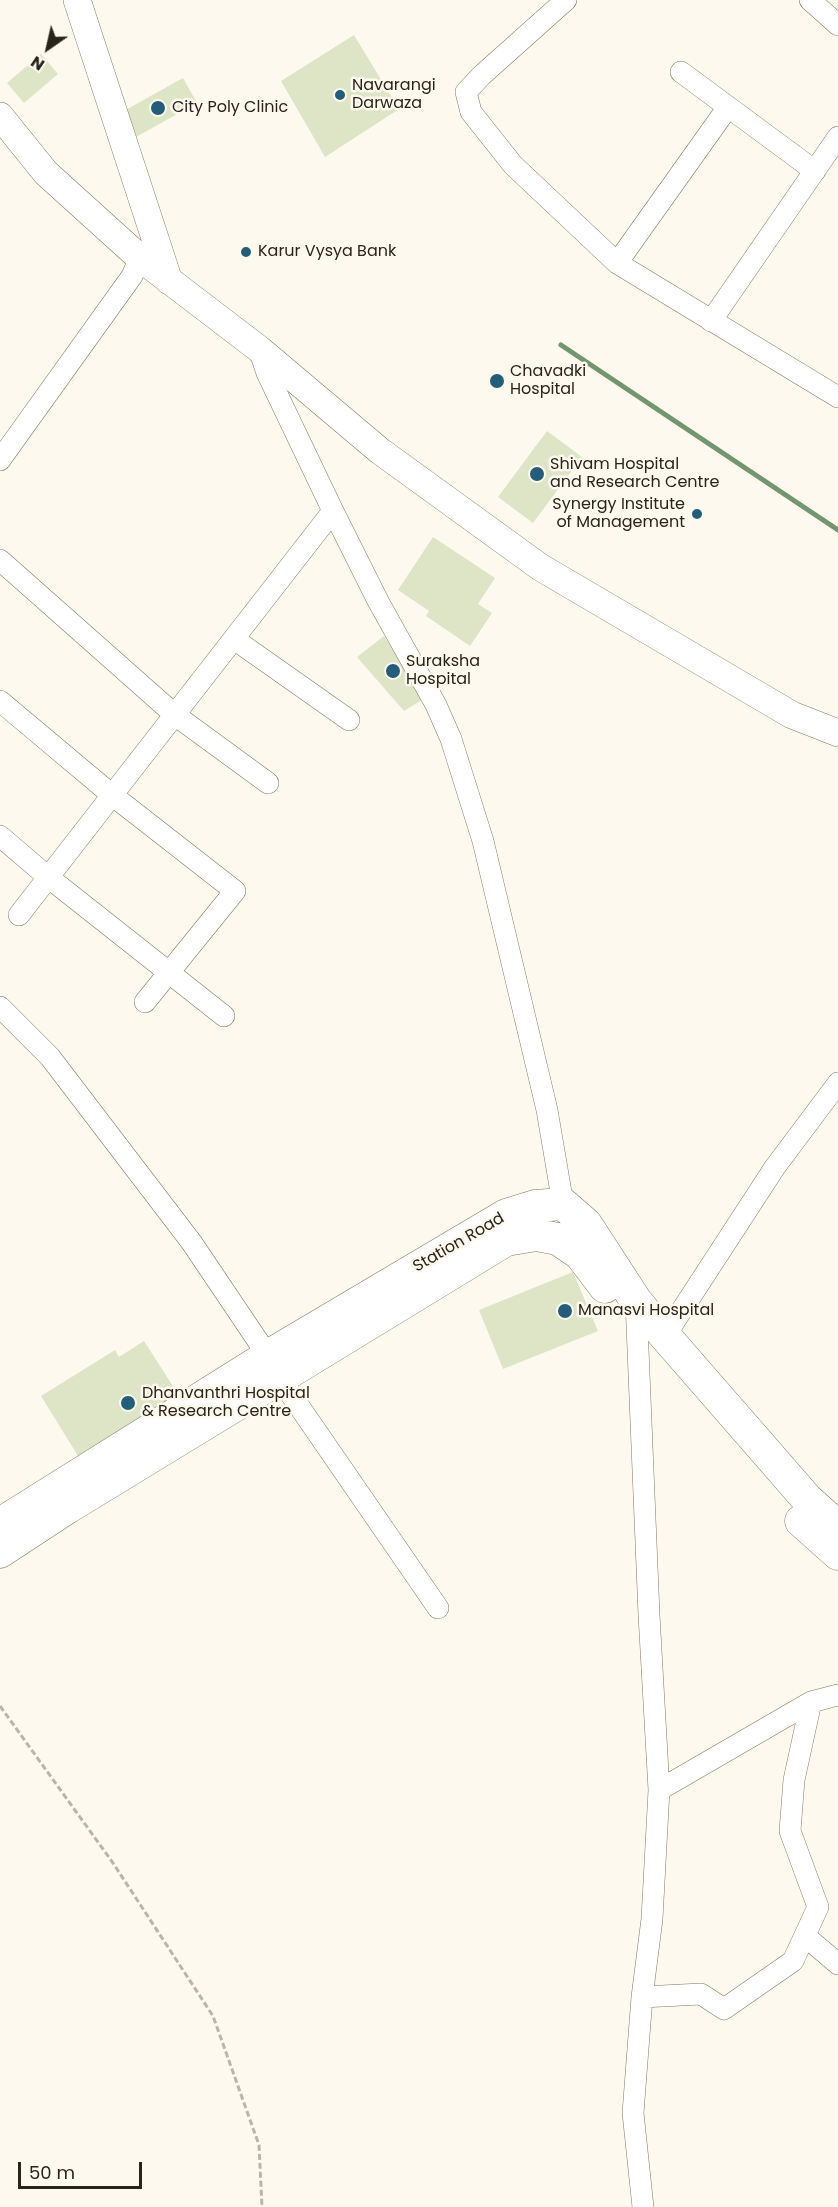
<!DOCTYPE html>
<html>
<head>
<meta charset="utf-8">
<style>
	body { margin:0 }
	#map { position:relative; width:838px; height:2207px; overflow:hidden; background:#fef9ee; font-family:Poppins,sans-serif }
	canvas { display:block }
	.north { position:absolute; left:18px; top:18px; width:60px; height:60px; -webkit-text-stroke:4px #fef9ee; paint-order:stroke; rotate:214deg; font-size:16px; font-weight:700; line-height:24px; text-align:center; color:#292419 }
	.north::after { content:''; display:block; margin:auto; width:21px; height:27px; background:#292419; clip-path:polygon(50% 0,100% 100%,50% 72%,0 100%) }
	.scale { position:absolute; left:18px; top:2162px; width:124px; height:27px; box-sizing:border-box; border:3px solid #292419; border-top:0; padding-left:8px; font-size:18px; line-height:21px; white-space:nowrap; color:#292419; -webkit-text-stroke:4px #fef9ee; paint-order:stroke }
</style>
</head>
<body>
<div id="map">
<canvas width="838" height="2207"></canvas>
<div class="north">N</div>
<div class="scale">50 m</div>
</div>
<script>
const context = document.querySelector('canvas').getContext('2d');
context.lineJoin = 'round';
const toPath = rows => new Path2D(rows.map(r => 'M' + r).join(''));
function strokePath(path, color, width, dash) { context.strokeStyle = color; context.lineWidth = width; context.lineCap = dash ? 'butt' : 'round'; context.setLineDash(dash || []); context.stroke(path); }
function fill(path, color) { context.fillStyle = color; context.fill(path, 'evenodd'); }
function label(font, color, halo, rows, align = 'center') {
  context.font = font + ' Poppins,sans-serif'; context.lineWidth = 5; context.setLineDash([]); context.textBaseline = 'middle'; context.strokeStyle = halo; context.fillStyle = color; for (const [text, x, y, turn = 0] of rows) {
    context.save(); context.translate(x, y); context.rotate((+turn || 0) * Math.PI / 180); context.textAlign = isNaN(turn) ? turn : align; if (halo) context.strokeText(text, 0, 0); context.fillText(text, 0, 0); context.restore();
  }
}
strokePath(toPath([
	[561,345,838,530]
]), '#749570', 5);
fill(toPath([
	[354,35,399,109,325,157,281,81],
	[41,54,58,74,24,103,7,83],
	[183,78,197,103,136,137,122,112],
	[547,431,582,457,533,523,498,497],
	[433,537,495,578,478,604,492,613,470,646,426,616,429,611,398,590],
	[384,636,425,698,404,711,357,657],
	[573,1272,598,1331,503,1369,479,1310],
	[144,1341,178,1394,78,1456,41,1396,115,1350,119,1357]
]), '#dee4c6');
const minor = toPath([
	[566,0,482,75,466,92,471,112,513,165,617,263,838,397],
	[810,0,838,25],
	[681,72,815,171],
	[617,263,728,107],
	[711,321,838,137],
	[259,349,267,373,333,511,378,601,436,705,451,739,483,841,547,1110,563,1204],
	[0,460,132,276,140,258],
	[0,560,175,715,268,783],
	[234,639,349,720],
	[0,701,112,795,235,891,145,1002],
	[0,836,48,877,224,1016],
	[19,915,333,511],
	[0,1007,50,1057,192,1243,268,1356,281,1380,438,1608],
	[636,1301,649,1615,659,1790,652,1919,642,1997,633,2113,643,2207],
	[665,1336,775,1167,838,1083],
	[659,1790,811,1702,838,1695],
	[805,1936,838,1964],
	[642,1997,701,1994,724,2009,793,1961,818,1907,790,1831,794,1780,811,1702]
]);
const major = toPath([
	[77,0,169,281],
	[0,116,46,173,140,258,259,349,380,451,540,567,792,715,838,733]
]);
const highway = toPath([
	[801,1521,838,1554],
	[0,1524,268,1356,506,1215,535,1206,563,1204,586,1224,636,1301,665,1336,807,1499,838,1527],
	[0,1552,67,1508,506,1240,536,1235,558,1239,580,1254,605,1287]
]);
strokePath(minor, '#83785e', 22);
strokePath(major, '#83785e', 28);
strokePath(highway, '#83785e', 33);
strokePath(toPath([
	[0,1706,113,1863,213,2016,259,2145,262,2207]
]), '#bab5aa', 3, [6, 3]);
strokePath(minor, '#fff', 21);
strokePath(major, '#fff', 27);
strokePath(highway, '#fff', 32);
for (const [x, y, r, color] of [
	[340,95,6,"#245d77"],
	[158,108,8,"#245d77"],
	[246,252,6,"#245d77"],
	[497,381,8,"#245d77"],
	[537,474,8,"#245d77"],
	[697,514,6,"#245d77"],
	[393,671,8,"#245d77"],
	[565,1311,8,"#245d77"],
	[128,1403,8,"#245d77"]
]) { const dot = new Path2D(); dot.arc(x, y, r, 0, 2 * Math.PI); context.fillStyle = color; context.fill(dot); strokePath(dot, '#fef9ee', 2); }
label('16px', '#292419', '#fef9ee', [
	["Navarangi",352,86],
	["Darwaza",352,104],
	["City Poly Clinic",172,108],
	["Karur Vysya Bank",258,252],
	["Chavadki",510,372],
	["Hospital",510,390],
	["Shivam Hospital",550,465],
	["and Research Centre",550,483],
	["Synergy Institute",685,505,"right"],
	["of Management",685,523,"right"],
	["Suraksha",406,662],
	["Hospital",406,680],
	["Manasvi Hospital",578,1311],
	["Dhanvanthri Hospital",142,1394],
	["& Research Centre",142,1412]
], 'left');
label('16px', '#292419', '#fef9ee', [
	["Station Road",459,1243,-30]
]);
</script>
</body>
</html>
